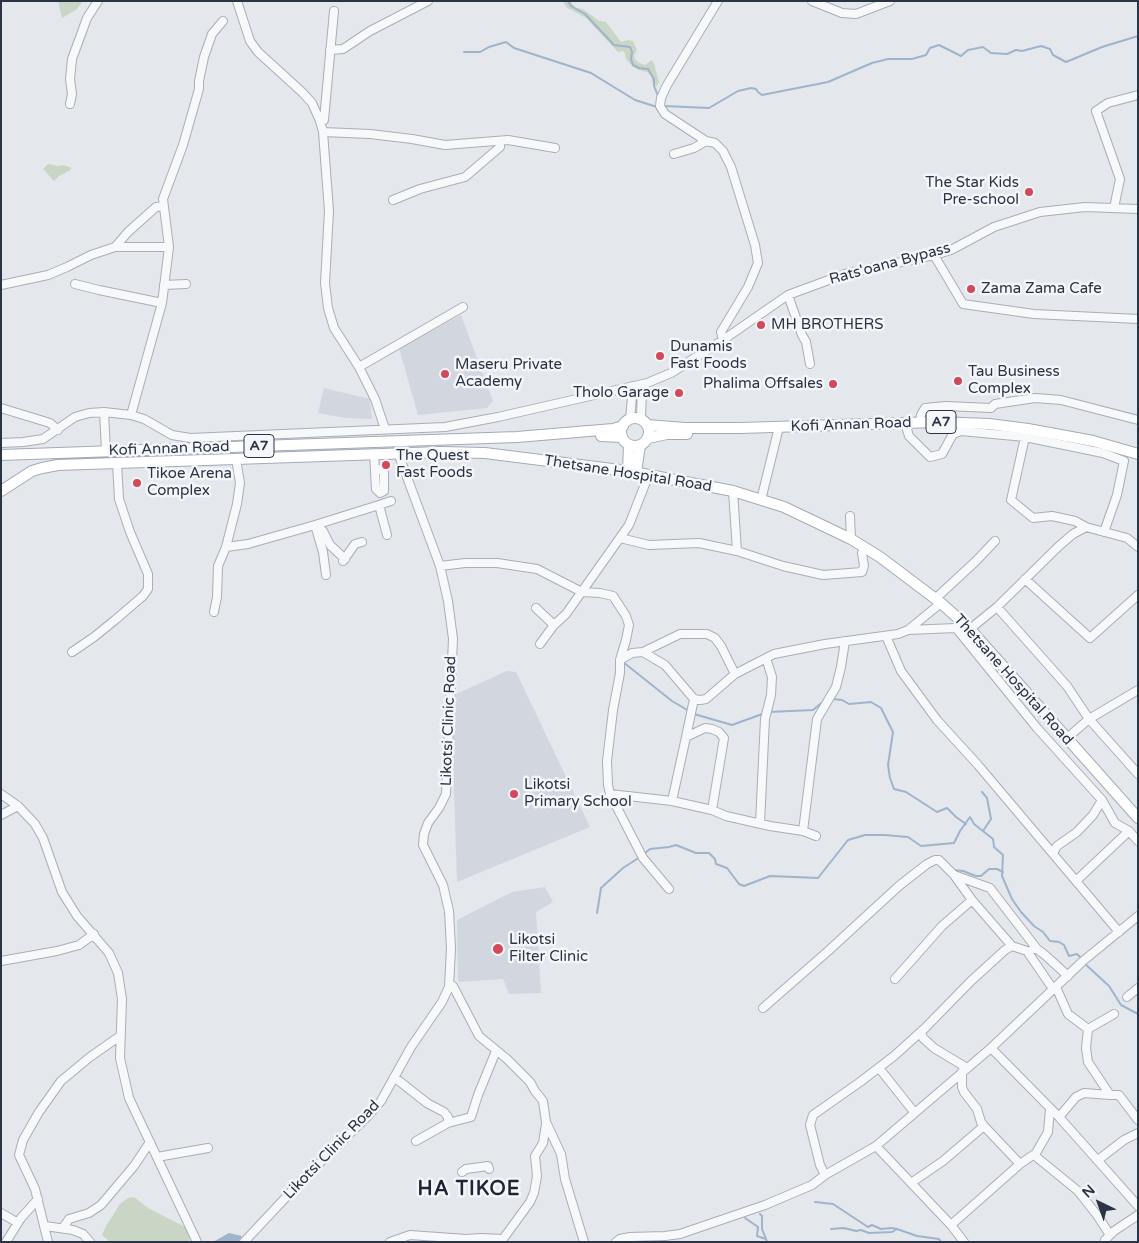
<!DOCTYPE html>
<html>
<head>
<meta charset="utf-8">
<style>
	body { margin:0 }
	#map { position:relative; width:1139px; height:1243px; overflow:hidden; background:#e4e7ec; font-family:"Varela Round",sans-serif }
	canvas { display:block }
	.frame { position:absolute; inset:0; border:2px solid #2b3445; pointer-events:none }
	.north { position:absolute; left:1074px; top:1178px; width:50px; height:50px; -webkit-text-stroke:4px #f4f6f9; paint-order:stroke; rotate:318deg; font-size:14px; font-weight:700; line-height:20px; text-align:center; color:#2b3445 }
	.north::after { content:''; display:block; margin:auto; width:18px; height:22px; background:#2b3445; clip-path:polygon(50% 0,100% 100%,50% 72%,0 100%) }
</style>
</head>
<body>
<div id="map">
<canvas width="1139" height="1243"></canvas>
<div class="frame"></div>
<div class="north">N</div>
</div>
<script>
const context = document.querySelector('canvas').getContext('2d');
context.lineJoin = 'round';
function fill(path, color) { context.fillStyle = color; context.fill(path, 'evenodd'); }
const toPath = rows => new Path2D(rows.map(r => 'M' + r).join(''));
function strokePath(path, color, width, dash) { context.strokeStyle = color; context.lineWidth = width; context.lineCap = dash ? 'butt' : 'round'; context.setLineDash(dash || []); context.stroke(path); }
function label(font, color, halo, rows, align = 'center') {
  context.font = font + ' "Varela Round",sans-serif'; context.lineWidth = 5; context.setLineDash([]); context.textBaseline = 'middle'; context.strokeStyle = halo; context.fillStyle = color; for (const [text, x, y, turn = 0] of rows) {
    context.save(); context.translate(x, y); context.rotate((+turn || 0) * Math.PI / 180); context.textAlign = isNaN(turn) ? turn : align; if (halo) context.strokeText(text, 0, 0); context.fillText(text, 0, 0); context.restore();
  }
}
fill(toPath([
	[461,315,493,401,487,408,418,415,399,348],
	[324,388,370,399,372,419,346,418,318,413],
	[507,671,516,672,590,827,457,882,453,761,456,694],
	[545,887,553,902,536,912,541,993,509,994,503,979,458,982,457,920,512,892]
]), '#d2d6de');
fill(toPath([
	[58,1,83,1,76,10,62,18],
	[563,1,570,1,576,8,583,9,599,21,606,22,621,42,628,40,633,41,637,50,634,56,635,59,639,63,645,65,652,60,654,64,659,82,657,86,653,85,651,76,647,72,639,70,633,67,626,59,625,53,623,51,618,52,586,18,566,7],
	[48,164,58,166,63,165,72,168,69,171,59,176,54,181,43,169],
	[134,1197,148,1208,185,1227,190,1237,189,1242,110,1242,102,1235,106,1226,120,1204,128,1198]
]), '#c9d6c5');
fill(toPath([
	[229,1233,242,1236,238,1242,213,1242]
]), '#9fb4cc');
strokePath(toPath([
	[568,1,571,6,585,14,614,45,630,47,632,52,631,59,633,65,639,68,648,69,654,79,654,86,658,96],
	[464,52,480,52,489,47,506,42,514,48,591,73,635,100,657,107],
	[664,106,709,108,738,91,751,88,756,89,758,92,762,95,828,82,872,63,888,59,912,59,926,55,930,48,939,45,961,56,968,50,983,47,991,53,1007,54,1016,50,1022,51,1041,46,1050,49,1053,55,1066,62,1102,47,1138,36],
	[623,662,672,701,689,711],
	[833,699,842,700,849,704,871,702,881,708,893,732,888,765,890,778,894,789,906,792,937,812,947,808,956,817,966,824],
	[769,712,813,710,824,701],
	[694,714,732,725,765,713],
	[982,792,987,798,991,819,983,831],
	[644,854,650,849,669,847,676,845,696,853,709,853,715,859,716,864,727,868,739,884,744,886,770,876,818,878,848,840,865,835,884,835,908,837,921,846,954,843,960,831,970,817,974,824,993,839,994,847,1003,855,1002,876,1012,899,1021,912,1034,926,1043,932,1050,941,1059,942,1064,945,1069,956,1077,954,1082,959],
	[953,870,963,871,976,876,981,876,989,869,997,869,1003,872],
	[597,913,601,888,623,868,640,857],
	[1084,963,1109,986,1121,1005,1138,1014],
	[815,1202,833,1204,868,1227,872,1225,881,1229,891,1228,897,1229],
	[760,1214,762,1216,762,1229,766,1239],
	[745,1218,758,1227,757,1236,766,1239,767,1242],
	[831,1229,844,1228,856,1231,861,1230,869,1233,892,1232,897,1229,917,1236,939,1239,941,1242]
]), '#9fb4cc', 2);
const minor = toPath([
	[237,1,250,41,258,52,303,93,312,103,320,121,323,132,329,211,325,283,328,308,334,328,359,367,375,399,385,429],
	[812,1,842,13,856,14,890,1],
	[330,50,343,49,370,31,428,1],
	[70,104,72,94,70,79,72,59,87,18,98,1],
	[320,121,324,120,334,11],
	[323,132,370,134,412,139,445,145,508,140,555,148],
	[706,141,665,114,660,106,661,98,667,85,718,1],
	[674,154,694,148,706,141,715,143,723,151,731,167,755,245,758,263,748,287,721,332,723,340],
	[393,200,420,189,465,177,500,147,500,141],
	[1114,208,1120,179,1096,111,1108,103,1138,95],
	[115,247,169,247],
	[934,255,963,304,1034,314,1138,319],
	[75,284,99,290,162,303],
	[1,285,48,275,67,267,91,255,115,247,128,232,156,207,163,206],
	[164,285,186,284],
	[788,295,802,335,806,342,810,364],
	[359,367,463,307],
	[1,408,50,423,58,430],
	[104,412,106,451],
	[131,415,162,303,169,247,163,199,183,145,199,89,199,81,204,57,212,34,223,21],
	[630,419,633,386],
	[641,420,642,385],
	[920,422,921,415,925,408,946,406,991,408,995,404,1035,398,1061,400,1138,420],
	[905,423,909,436,930,457,942,454,953,434,961,431,1025,437,1011,500,1033,518,1052,516,1075,521,1086,527],
	[1025,437,1103,453,1124,461,1117,495,1104,532],
	[1,443,23,442,43,439,75,417,89,413,104,412,131,415,144,419,172,435,190,438,445,427,498,417,647,383,671,373,723,340,788,295,845,274,934,255,951,250,994,227,1040,212,1085,207,1138,209],
	[374,454,376,489,380,493,384,491,384,472,376,468],
	[733,491,737,551],
	[761,500,779,427],
	[850,516,851,539],
	[387,535,379,505,391,501],
	[620,538,649,545,699,543,737,551,783,566,823,575,862,572,864,566,862,553,864,548],
	[226,547,248,544,315,525,323,552,326,575],
	[345,559,330,545,323,531,315,525,379,505],
	[343,561,355,544,362,542],
	[440,566,465,563,497,563,537,569,582,592,600,593,613,596,626,616,629,625,626,640,620,660,620,673,613,710,607,761,608,785,610,794,643,858,669,889],
	[1025,579,1090,638,1138,595],
	[935,599,976,561,995,541],
	[997,607,1067,686,1089,719,1138,774],
	[536,608,554,625],
	[214,612,217,597,218,566,226,547,237,504,240,483,236,459],
	[970,629,997,607,1059,546,1073,534,1086,527,1127,538,1138,547],
	[908,630,956,628,1037,728,1102,800,1115,823,1129,831,1138,841],
	[886,636,901,671,937,720,978,765,1119,932],
	[540,644,554,625,566,614,629,525,649,474],
	[72,652,94,637,115,620,143,596,148,589,148,574,130,532,119,499,117,463],
	[643,652,680,634,707,634,715,638,721,646,735,674],
	[620,660,632,653,643,652,665,665,694,699,700,700,706,699,735,674,774,654,825,644,898,634,908,630,941,603],
	[686,737,694,699],
	[1067,738,1089,719,1138,690],
	[1,794,18,806,35,824,43,838,62,892,77,916,109,953,118,973,122,999,120,1058,129,1098,197,1242],
	[610,794,672,801,712,810,726,816,770,826,803,831,816,836],
	[672,801,686,737,705,728,712,729,719,732,724,738,712,810],
	[1,815,18,806],
	[760,823,765,719,771,695,772,677,766,658],
	[803,831,817,719,836,687,841,667,845,641],
	[1053,853,1057,846,1077,832,1093,815,1102,800],
	[954,875,972,900,1012,946],
	[1077,880,1129,831],
	[1033,949,1037,949,1045,955,1068,976],
	[1,961,57,951,79,945,94,934],
	[895,979,942,926,972,900],
	[449,987,453,986,479,1036,507,1059,530,1082,535,1091,543,1101,546,1122,561,1154,565,1179,584,1242],
	[1056,987,1068,1014,1088,1029],
	[1127,997,1138,988],
	[763,1008,827,952,900,885,927,864,935,860,939,860,954,875,990,888,1037,949],
	[1114,1014,1088,1029,1086,1048,1088,1062,1110,1095,1119,1095,1138,1120],
	[921,1032,923,1038,934,1048,967,1068],
	[991,1048,1059,1117,1138,1206],
	[879,1068,914,1112],
	[394,1077,427,1103,444,1112,448,1117,448,1123],
	[1059,1117,1076,1097,1084,1093,1110,1095],
	[984,1126,1020,1164],
	[416,1141,448,1123,471,1117,478,1095,496,1051],
	[876,1146,951,1225],
	[1034,1155,1078,1191,1097,1215,1110,1235],
	[157,1157,208,1148],
	[1098,1160,1124,1140,1138,1133],
	[462,1172,466,1169,488,1166,489,1169],
	[825,1175,820,1165,810,1125,813,1115,860,1082,894,1056,925,1028,971,981,1005,950,1012,946,1027,951,1053,989],
	[911,1183,943,1161,984,1126,981,1122,977,1109,964,1092,962,1087,962,1072],
	[1,1213,18,1223],
	[45,1226,73,1230,83,1234,90,1242],
	[63,1228,69,1219,89,1213,101,1205,134,1166,150,1142],
	[1105,1240,1114,1231,1138,1215],
	[6,1242,21,1218,38,1199],
	[48,1242,35,1189,19,1155,23,1140,39,1112,61,1081,90,1057,120,1036],
	[244,1242,303,1179,368,1116,381,1101,411,1047,442,1002,449,987,451,948,449,911,443,885,423,845,424,834,428,823,439,808,446,794,453,639,448,601,440,566,398,453],
	[390,1242,410,1235,466,1239,481,1238,503,1239,530,1202,534,1193,537,1176,535,1156,543,1143,546,1124],
	[616,1242,620,1239,630,1237,665,1236,680,1234,765,1205,812,1185,825,1175,876,1146,991,1048,1083,961,1138,916],
	[964,1242,951,1225,1020,1164,1036,1153,1048,1132,1050,1109]
]);
const major = toPath([
	'621 432a14 14 0 1 1 28 0a14 14 0 1 1-28 0Z',
	[647,425,685,428,740,428,937,422,989,424,1028,429,1093,441,1138,454],
	[601,436,622,437],
	[648,438,667,434,687,434],
	[1,455,517,437,613,429,623,426],
	[628,471,629,445],
	[636,472,640,445],
	[1,491,32,471,42,468,58,465,441,452,485,453,628,471,733,491,784,507,851,539,880,557,941,603,970,629,1138,818]
]);
strokePath(minor, '#a9aeb7', 10);
strokePath(major, '#a3abb8', 12);
strokePath(minor, '#f7f8fa', 8);
strokePath(major, '#fff', 10);
for (const [x, y, r, color] of [
	[1029,192,5,"#d1495b"],
	[971,289,5,"#d1495b"],
	[761,325,5,"#d1495b"],
	[660,356,5,"#d1495b"],
	[445,374,5,"#d1495b"],
	[958,381,5,"#d1495b"],
	[833,384,5,"#d1495b"],
	[679,393,5,"#d1495b"],
	[386,465,5,"#d1495b"],
	[137,483,5,"#d1495b"],
	[514,794,5,"#d1495b"],
	[498,949,6,"#d1495b"]
]) { const dot = new Path2D(); dot.arc(x, y, r, 0, 2 * Math.PI); context.fillStyle = color; context.fill(dot); strokePath(dot, '#f4f6f9', 2); }
for (const [x, y, w] of [
	[941,422,30],
	[259,446,30]
]) { const box = new Path2D(); box.roundRect(x - w / 2, y - 11.5, w, 23, 4); context.fillStyle = '#f4f6f9'; context.fill(box); strokePath(box, '#2b3445', 1); }
label('bold 14px', '#2b3445', null, [
	["A7",941,422],
	["A7",259,446]
]);
label('15px', '#2b3445', '#f4f6f9', [
	["The Star Kids",1019,183,"right"],
	["Pre-school",1019,200,"right"],
	["Zama Zama Cafe",981,289],
	["MH BROTHERS",771,325],
	["Dunamis",670,347],
	["Fast Foods",670,364],
	["Maseru Private",455,365],
	["Academy",455,382],
	["Tau Business",968,372],
	["Complex",968,389],
	["Phalima Offsales",823,384,"right"],
	["Tholo Garage",669,393,"right"],
	["The Quest",396,456],
	["Fast Foods",396,473],
	["Tikoe Arena",147,474],
	["Complex",147,491],
	["Likotsi",524,785],
	["Primary School",524,802],
	["Likotsi",509,940],
	["Filter Clinic",509,957]
], 'left');
label('15px', '#2b3445', '#f4f6f9', [
	["Rats'oana Bypass",890,264,-15],
	["Kofi Annan Road",851,425,-2],
	["Kofi Annan Road",169,449,-2],
	["Thetsane Hospital Road",628,474,9],
	["Thetsane Hospital Road",1013,680,48],
	["Likotsi Clinic Road",449,721,-88],
	["Likotsi Clinic Road",332,1150,-46]
]);
context.letterSpacing = '1px';
label('bold 20px', '#1d2536', '#f4f6f9', [
	["HA TIKOE",469,1190]
]);
context.letterSpacing = '0px';
</script>
</body>
</html>
